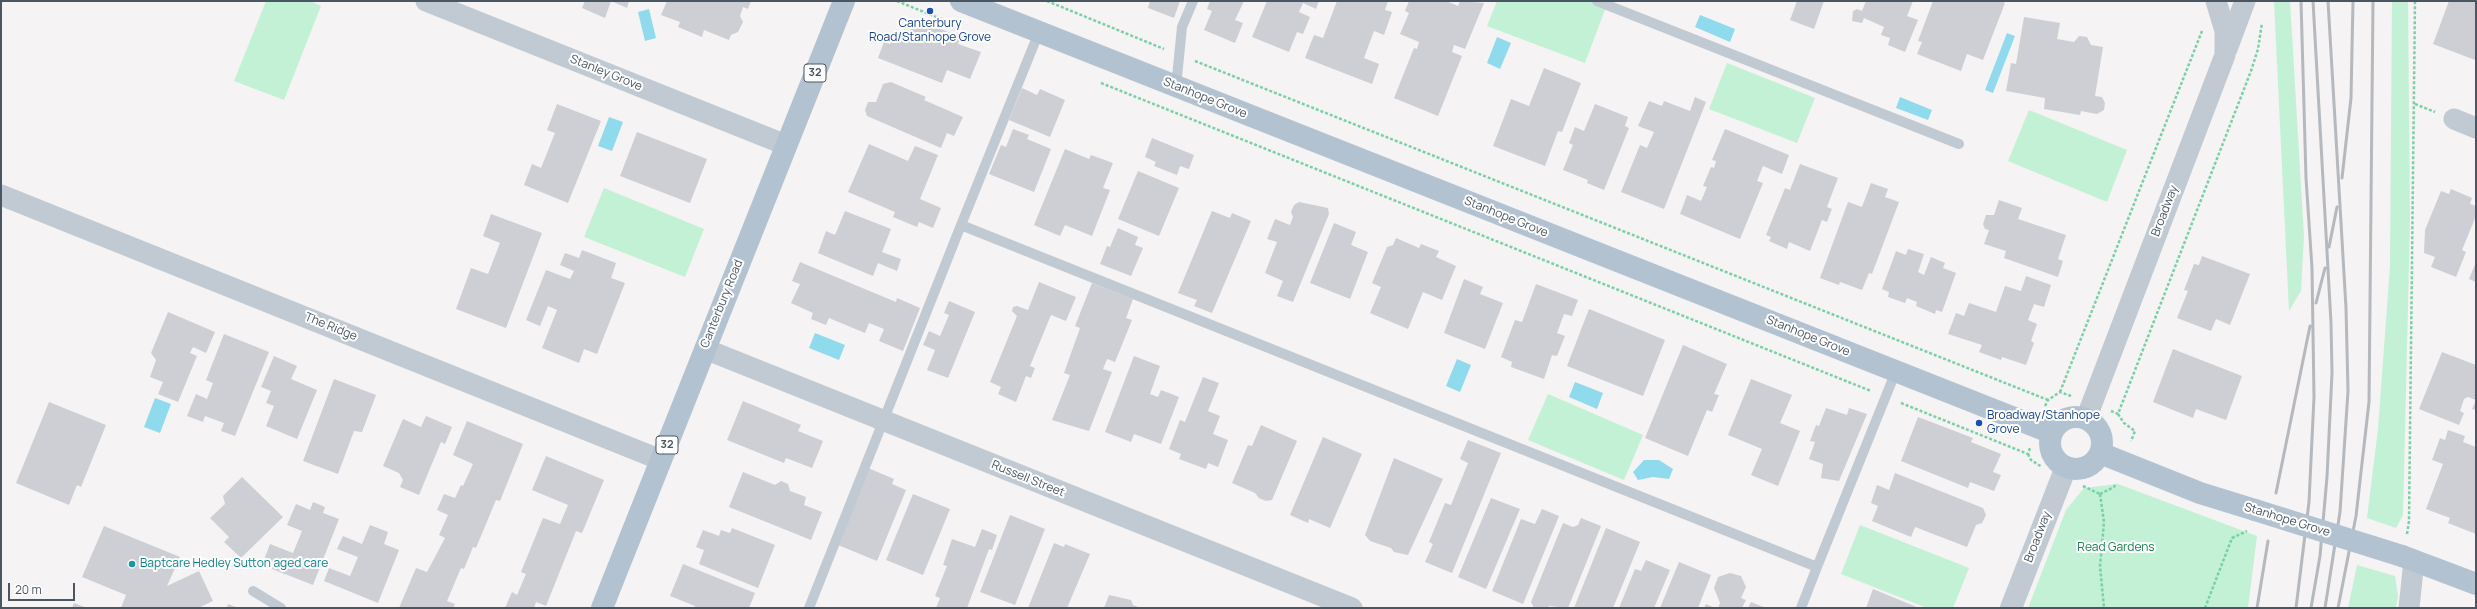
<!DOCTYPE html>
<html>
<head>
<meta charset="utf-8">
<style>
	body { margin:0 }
	#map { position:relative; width:2477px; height:609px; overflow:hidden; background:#f5f3f3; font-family:Manrope,sans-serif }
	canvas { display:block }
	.frame { position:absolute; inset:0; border:2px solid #4a5661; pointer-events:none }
	.scale { position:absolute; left:8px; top:583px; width:67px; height:18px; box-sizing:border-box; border:2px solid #4a5661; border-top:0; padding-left:5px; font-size:12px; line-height:14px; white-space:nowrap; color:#4a5661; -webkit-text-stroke:3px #fff; paint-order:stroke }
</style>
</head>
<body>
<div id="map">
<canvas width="2477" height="609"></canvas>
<div class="frame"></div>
<div class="scale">20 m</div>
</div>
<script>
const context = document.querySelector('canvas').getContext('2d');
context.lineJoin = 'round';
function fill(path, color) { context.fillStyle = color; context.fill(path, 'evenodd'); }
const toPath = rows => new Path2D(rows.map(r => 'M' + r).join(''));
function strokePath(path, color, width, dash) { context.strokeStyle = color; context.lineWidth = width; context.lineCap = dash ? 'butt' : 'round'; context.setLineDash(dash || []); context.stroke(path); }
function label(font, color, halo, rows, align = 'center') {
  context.font = font + ' Manrope,sans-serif'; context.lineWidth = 4; context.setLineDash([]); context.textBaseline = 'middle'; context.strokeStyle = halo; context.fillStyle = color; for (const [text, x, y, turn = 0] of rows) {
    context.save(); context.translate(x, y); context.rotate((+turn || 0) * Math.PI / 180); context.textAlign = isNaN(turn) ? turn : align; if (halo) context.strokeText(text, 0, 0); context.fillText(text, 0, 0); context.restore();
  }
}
fill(toPath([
	[266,1,310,1,321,6,284,100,234,81],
	[1497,1,1590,1,1606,7,1585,63,1487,26],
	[2274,1,2290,1,2304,236,2301,291,2289,311],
	[2392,1,2408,1,2410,221,2403,515,2396,528,2367,518,2378,429,2390,266],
	[1727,63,1815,98,1797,143,1709,109],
	[2029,110,2127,150,2107,202,2008,161],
	[604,188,704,229,685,277,584,237],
	[1548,394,1643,435,1624,480,1528,440],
	[2118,484,2257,536,2248,608,2028,608,2066,510,2084,488],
	[1860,525,1969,568,1953,608,1927,608,1841,574],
	[2357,565,2395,576,2398,596,2396,608,2348,608]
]), '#c3f1d5');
fill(toPath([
	[649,9,656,38,645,41,638,12],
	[1700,15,1735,29,1730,42,1695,27],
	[2007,33,2015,36,1993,93,1985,90],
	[1497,37,1511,43,1500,69,1487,63],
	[1900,97,1932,110,1928,120,1896,108],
	[609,117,623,122,612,151,598,146],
	[815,333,845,345,839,360,809,348],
	[1457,359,1471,365,1460,392,1446,386],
	[1575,382,1603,393,1597,409,1569,397],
	[155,398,171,404,160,433,144,427],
	[1644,460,1659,460,1673,469,1669,479,1653,477,1638,480,1633,472]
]), '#90daee');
fill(toPath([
	[585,1,629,1,627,8,611,1,605,18,582,8],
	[667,1,751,1,748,9,743,7,740,16,743,22,738,32,731,35,729,40,704,30,702,37,678,27,680,22,661,15],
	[1150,1,1180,1,1174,18,1148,8],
	[1210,1,1244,1,1235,20,1243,23,1235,43,1204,30,1212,11,1207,9],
	[1267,1,1319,1,1316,9,1303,3,1299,12,1310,17,1303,34,1297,32,1289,52,1252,37],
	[1337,1,1388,1,1385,10,1392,12,1384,35,1374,31,1364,58,1379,64,1372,84,1305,58,1314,35,1323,38],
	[1409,1,1446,1,1458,6,1460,1,1484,3,1465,49,1454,45,1452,52,1462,56,1438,116,1394,98,1414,48,1417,49,1419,42,1400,34,1409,13,1405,11],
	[1797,1,1824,1,1814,29,1790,20],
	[1866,1,1913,1,1907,16,1918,20,1905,52,1888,45,1890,38,1881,35,1884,27,1864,18,1862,23,1852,21,1853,11,1857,9,1862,11],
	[1933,1,2001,1,2005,3,1983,60,1967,54,1961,71,1917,54,1922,42,1918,41],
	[2449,1,2476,1,2475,60,2433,44],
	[2024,17,2060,23,2057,39,2074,42,2079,36,2087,37,2091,45,2103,47,2095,96,2102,97,2105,103,2104,110,2097,114,2081,111,2080,115,2044,109,2045,98,2006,91,2011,63,2016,64],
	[915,19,961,37,958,44,981,52,970,79,947,70,942,83,878,58,884,42,890,44,895,31,908,36],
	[1544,68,1581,83,1562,132,1558,131,1545,166,1493,146,1511,99,1529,106],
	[891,82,926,97,924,100,963,117,954,136,947,133,941,148,867,116,865,110,868,102,876,102,883,84],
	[1022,88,1037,95,1040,89,1065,100,1050,137,1009,120],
	[1695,97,1706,102,1664,209,1621,192,1640,145,1647,148,1654,132,1638,126,1649,101,1662,106,1664,101,1690,111],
	[557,104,601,121,568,203,524,185,532,164,541,168,555,133,547,130],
	[1595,104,1628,117,1625,126,1629,128,1604,190,1587,183,1588,180,1563,170,1573,145,1569,143,1575,127,1584,131],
	[1013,129,1029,135,1027,139,1051,149,1034,192,989,174,1001,145,1006,147],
	[1725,129,1789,155,1782,174,1763,166,1757,181,1763,183,1740,239,1680,214,1687,195,1701,201,1707,187,1703,186,1711,167,1714,168,1716,161,1712,160],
	[637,132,707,159,690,203,620,176],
	[1152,138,1194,155,1189,169,1180,166,1177,175,1154,166,1156,162,1145,157],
	[869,144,908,161,915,146,938,155,920,199,941,208,933,228,919,222,917,227,893,217,895,212,848,192],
	[1065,149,1089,159,1091,155,1113,163,1103,188,1110,190,1092,236,1065,225,1060,236,1034,225],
	[1800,164,1838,178,1827,207,1832,209,1827,222,1822,220,1810,251,1789,242,1787,249,1769,241,1771,237,1766,235,1785,188,1790,190],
	[1138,171,1179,188,1159,236,1118,219],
	[1871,183,1888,189,1885,197,1899,202,1872,274,1869,273,1862,290,1840,282,1839,285,1820,278,1848,202,1862,207],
	[2451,189,2472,198,2470,204,2476,206,2476,216,2462,250,2466,252,2456,277,2431,267,2435,257,2424,253,2425,230,2441,191,2449,194],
	[1999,200,2022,208,2018,219,2066,235,2058,259,2063,261,2058,277,2004,258,2006,251,1984,244,1989,230,1985,229,1983,224,1986,215,1994,215],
	[1299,202,1328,208,1329,214,1293,302,1277,296,1283,281,1265,273,1277,242,1267,239,1275,219,1290,225,1293,217,1291,212,1294,205],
	[845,211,891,229,882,252,901,259,897,271,878,263,873,276,818,253,826,231,835,235],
	[1212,211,1230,218,1232,213,1251,221,1212,313,1194,306,1197,300,1178,293],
	[491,214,542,233,506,328,456,309,471,268,488,274,500,243,483,236],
	[1334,223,1356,232,1351,245,1368,252,1350,299,1310,283],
	[1118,228,1138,237,1135,245,1143,248,1131,276,1100,264,1107,246,1110,247],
	[1396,238,1419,248,1421,244,1439,251,1436,257,1456,266,1442,300,1423,292,1408,329,1370,313,1381,287,1372,283,1387,247,1393,245],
	[1908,249,1924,254,1918,272,1924,275,1931,257,1945,263,1943,268,1956,273,1942,312,1936,310,1935,314,1916,306,1917,302,1907,298,1905,303,1888,297,1889,292,1882,289,1896,251,1906,255],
	[582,250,616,263,611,278,625,283,597,354,584,349,579,363,542,348,557,310,548,306,540,326,526,320,546,270,570,279,574,271,560,265,565,253,579,258],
	[2202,256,2250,274,2230,325,2216,319,2211,331,2177,318,2188,291,2184,290,2194,264,2199,265],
	[800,262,896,302,897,298,920,308,903,351,879,341,884,329,869,323,865,333,829,318,826,325,811,319,813,313,791,303,800,284,792,281],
	[2476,262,2476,282,2469,279],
	[2026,276,2051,285,2044,307,2034,304,2028,320,2037,324,2031,341,2034,343,2026,365,2002,357,2001,360,1979,352,1982,345,1948,334,1956,313,1964,316,1969,303,1996,312,2005,286,2021,291],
	[1464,279,1483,287,1480,294,1503,303,1485,349,1444,333],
	[1039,282,1076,297,1066,321,1051,315,1030,366,1035,368,1031,378,1026,376,1016,402,998,394,1001,387,990,382,1017,316,1012,311,1013,307,1017,306,1028,310],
	[1092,283,1133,299,1126,318,1132,320,1115,362,1107,359,1103,369,1112,372,1089,431,1052,420,1070,375,1064,373,1080,328,1075,326],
	[1536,284,1578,300,1572,316,1564,314,1557,333,1565,336,1557,356,1552,355,1544,379,1511,367,1512,362,1501,357,1515,320,1522,322],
	[949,301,975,312,948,378,927,370,935,350,923,345,929,331,940,336,949,315,944,313],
	[1589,309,1665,340,1643,396,1567,366],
	[168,312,215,332,206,353,193,347,190,353,197,356,178,402,158,394,163,382,150,377,156,360,151,353],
	[224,334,269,352,235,436,221,431,224,423,205,416,203,422,187,416,196,394,207,399,213,383,206,380],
	[1683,345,1727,364,1714,394,1719,395,1712,412,1707,410,1688,456,1645,438],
	[2173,349,2242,376,2226,420,2196,409,2193,418,2153,402],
	[2442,352,2476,365,2476,410,2472,409,2476,400,2468,397,2464,399,2460,411,2464,413,2459,425,2419,409],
	[274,356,297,366,291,379,317,390,297,439,266,426,274,406,266,403,271,391,261,387],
	[1134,356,1160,366,1150,394,1158,397,1161,390,1179,397,1161,444,1134,434,1131,442,1105,432],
	[1203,377,1219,383,1208,411,1220,416,1213,434,1228,440,1218,467,1208,463,1206,469,1179,459,1181,454,1169,449,1180,420,1185,422],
	[334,379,376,395,362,432,354,431,338,474,303,461],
	[1751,379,1792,395,1780,423,1800,431,1778,486,1751,475,1762,449,1728,435],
	[743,401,801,425,798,431,823,441,812,468,786,458,784,463,727,440],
	[49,402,106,425,81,487,77,485,69,505,16,483],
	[1826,408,1847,415,1849,408,1867,414,1839,481,1821,478,1823,464,1809,459,1815,442,1810,441,1816,425,1819,426],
	[426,416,452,427,445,444,441,442,419,495,400,487,403,480,399,473,383,466,403,419,421,427],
	[1918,417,1973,438,1971,442,2001,454,1993,472,2001,475,1994,491,1970,482,1968,488,1901,461],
	[467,421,523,444,500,501,496,500,476,548,473,547,464,569,461,568,447,601,455,604,453,608,399,608,416,568,427,572,445,538,439,535,448,515,437,510,444,494,455,498,461,485,463,486,473,464,453,455],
	[1261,425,1297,441,1272,500,1266,501,1259,498,1255,493,1232,483,1248,445,1252,446],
	[2448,430,2465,436,2463,442,2476,447,2476,534,2448,523,2450,518,2426,509,2443,464,2432,460,2440,438,2445,440],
	[1323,437,1362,454,1330,528,1309,519,1308,523,1290,515],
	[1468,440,1501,453,1452,573,1425,562,1433,544,1429,542,1445,503,1451,505,1468,463,1460,459],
	[546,456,604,480,582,533,576,531,546,606,536,602,534,608,505,608,512,592,517,595,526,574,521,572,543,518,560,524,568,505,532,490],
	[1394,458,1443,479,1408,555,1394,552,1391,548,1370,541,1365,535],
	[868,468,894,479,892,484,906,490,877,561,838,545],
	[743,472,775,485,781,481,788,484,790,491,806,497,804,505,822,512,811,540,729,507],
	[1895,473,1983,508,1986,515,1982,523,1976,525,1967,547,1915,527,1911,537,1872,521,1878,506,1871,503,1877,485,1889,490],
	[242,477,283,517,241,558,224,542,229,537,210,518,225,504,223,496],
	[913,494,950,509,923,575,886,560],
	[1491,498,1520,509,1486,589,1458,577],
	[313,502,325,507,323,513,339,519,313,585,262,565,270,544,293,553,302,531,287,525,296,504,310,510],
	[1542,509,1559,516,1523,604,1492,591,1521,519,1535,524],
	[1010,515,1045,529,1015,605,980,592],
	[1581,518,1601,526,1568,608,1549,606,1548,608,1534,608,1531,602,1563,523,1573,527,1578,525],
	[370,525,388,532,384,544,399,550,378,603,324,581,329,568,350,576,358,557,337,549,343,536,362,544],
	[104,526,180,557,167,586,199,571,213,601,198,608,121,608,126,595,82,577],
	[732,528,775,545,758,588,699,564,704,550,696,547,703,530,719,536,721,530,730,533],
	[1606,528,1640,542,1613,608,1574,608],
	[982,529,997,535,992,550,989,549,967,608,936,608,940,598,935,596,947,566,943,565,952,539,975,547],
	[1054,543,1064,547,1065,544,1090,554,1067,608,1028,608],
	[1646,560,1670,570,1654,608,1619,608,1635,569,1641,571],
	[1679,562,1711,575,1698,608,1660,608],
	[683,564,755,593,749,608,694,608,695,606,670,596],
	[1730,573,1741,576,1746,587,1741,598,1746,600,1742,608,1718,608,1720,603,1714,588,1718,577],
	[1873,589,1919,608,1866,608],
	[1109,595,1131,600,1133,605,1141,608,1104,608],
	[1751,602,1766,608,1748,608],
	[74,603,87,608,72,608],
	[228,604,238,608,227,608],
	[1706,604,1715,608,1704,608]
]), '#cdcfd5');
strokePath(toPath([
	[897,1,951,23],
	[1047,1,1164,49],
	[1195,61,2048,400],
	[1101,83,1871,391],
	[2415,104,2435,112],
	[2060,392,2202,31],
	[1901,403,2028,454,2030,448],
	[2045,406,2048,400,2060,392,2071,396],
	[2111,411,2118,414,2251,71,2258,49,2262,23],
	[2118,414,2124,423,2135,431,2131,441],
	[2028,454,2031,460,2042,467],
	[2083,486,2100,494],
	[2100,494,2104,522,2100,566,2104,608],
	[2100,494,2114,487,2116,483],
	[2407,534,2409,521,2415,1],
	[2205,608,2232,538,2247,531]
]), '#7ad0a6', 2.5, [3, 2]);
strokePath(toPath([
	[1597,1,1959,144],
	[1039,32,961,225,1817,567,1801,608],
	[1176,87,1182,27,1193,1],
	[1817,567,1896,371],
	[253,591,281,608],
	[809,608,961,225]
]), '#c1cad2', 10);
strokePath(toPath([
	[426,1,786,145],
	[2227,49,2245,1],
	[2454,119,2476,128],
	[1,195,661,460],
	[705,349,1352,608],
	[2086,419,2225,55,2225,31,2216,1],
	[2409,608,2414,560]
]), '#c1cad2', 21);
strokePath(toPath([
	[2011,608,2066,467]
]), '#c1cad2', 22);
strokePath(toPath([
	[961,1,2052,433],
	'2050 443a26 26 0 1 1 52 0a26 26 0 1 1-52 0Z',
	[2100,453,2200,493,2255,510],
	[2402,556,2476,584],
	[602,608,844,1]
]), '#b3c2d1', 22);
strokePath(toPath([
	[2342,178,2351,98,2353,1],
	[2329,247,2337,207],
	[2316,303,2325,268],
	[2276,493,2310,326],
	[2257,608,2268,541],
	[2296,608,2309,502,2314,397,2312,268,2306,178,2301,1],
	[2311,608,2320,556,2327,477,2332,373,2331,323,2313,1],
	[2325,608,2340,512,2348,391,2346,308,2328,1],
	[2338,608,2356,516,2369,402,2373,1]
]), '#b5b8bd', 3);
strokePath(toPath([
	[2255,510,2402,556]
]), '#b3c2d1', 22);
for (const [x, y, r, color] of [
	[930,11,4,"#1a4fb4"],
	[1979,423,4,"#1a4fb4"],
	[132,564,4,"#0f9aa8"]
]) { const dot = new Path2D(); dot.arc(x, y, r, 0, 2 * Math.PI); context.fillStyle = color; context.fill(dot); strokePath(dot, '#fff', 1.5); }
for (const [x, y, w] of [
	[815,73,22],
	[667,445,22]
]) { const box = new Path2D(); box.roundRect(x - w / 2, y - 9, w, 18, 3); context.fillStyle = '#fff'; context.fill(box); strokePath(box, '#4a5661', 1); }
label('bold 11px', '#4a5661', null, [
	["32",815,73],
	["32",667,445]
]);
label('12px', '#164399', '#fff', [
	["Canterbury",930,24],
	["Road/Stanhope Grove",930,38],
	["Broadway/Stanhope",1987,416,"left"],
	["Grove",1987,430,"left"]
]);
label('12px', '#4a5661', '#fff', [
	["Stanley Grove",606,73,22],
	["Stanhope Grove",1205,98,22],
	["Broadway",2165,211,-69],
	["Stanhope Grove",1506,217,22],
	["Canterbury Road",722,304,-68],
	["The Ridge",331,327,22],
	["Stanhope Grove",1808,336,22],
	["Russell Street",1028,479,22],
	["Stanhope Grove",2287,520,17],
	["Broadway",2038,537,-69]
]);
label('12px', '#17864f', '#fff', [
	["Read Gardens",2116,548]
]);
label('12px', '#0d838f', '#fff', [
	["Baptcare Hedley Sutton aged care",140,564]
], 'left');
</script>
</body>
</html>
